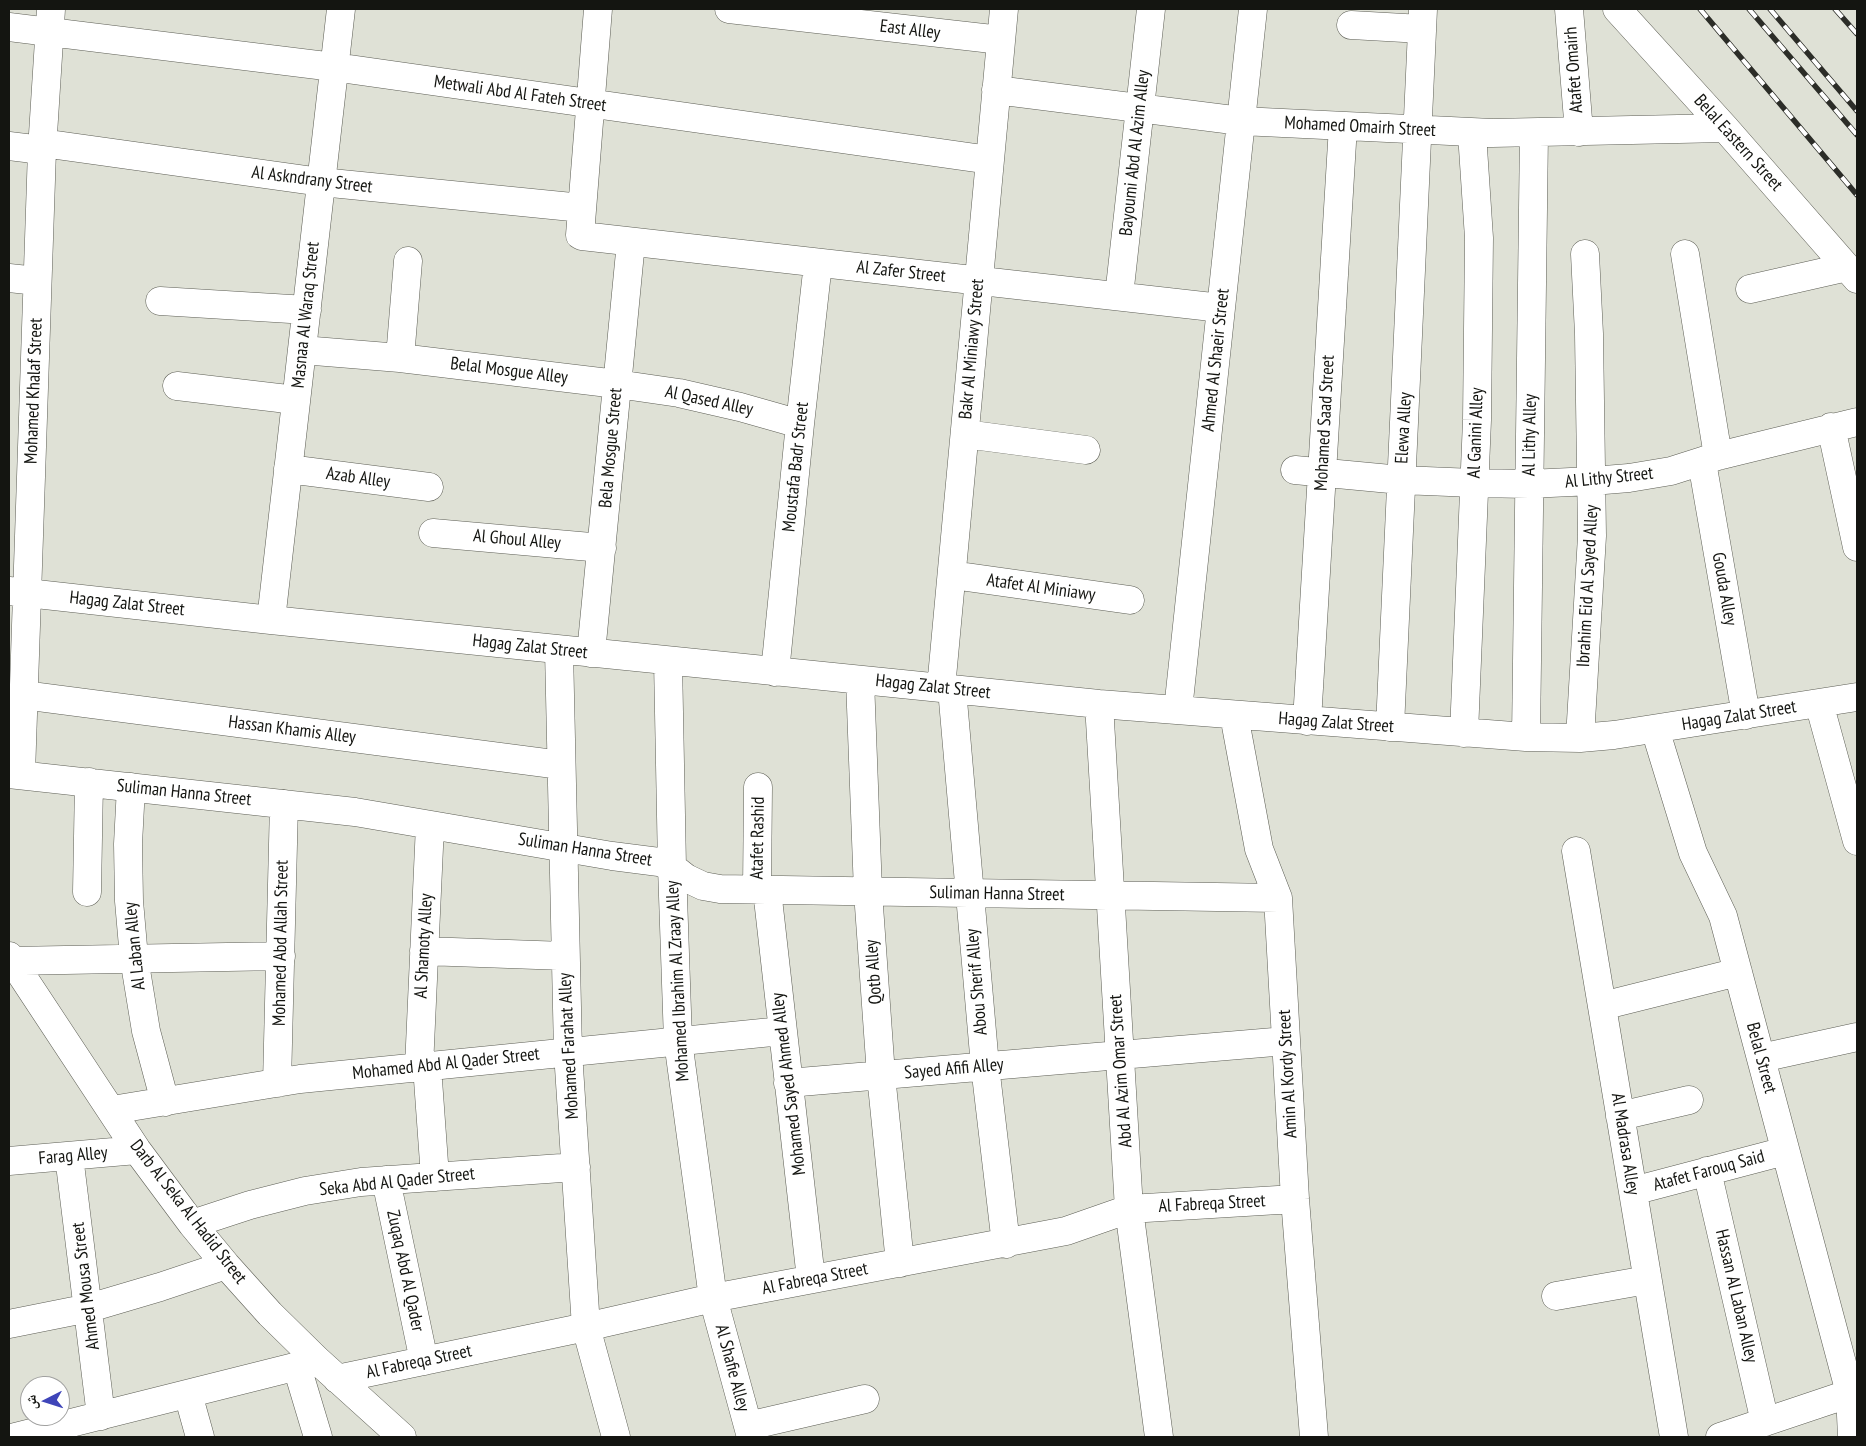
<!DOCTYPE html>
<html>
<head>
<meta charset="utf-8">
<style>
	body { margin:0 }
	#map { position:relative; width:1866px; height:1446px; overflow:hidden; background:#dfe1d6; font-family:"PT Sans Narrow","Noto Naskh Arabic",sans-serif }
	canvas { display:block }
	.frame { position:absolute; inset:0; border:10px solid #141511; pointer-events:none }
	.north { position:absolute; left:20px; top:1376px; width:50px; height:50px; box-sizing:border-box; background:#fff; border:1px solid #a1a1a0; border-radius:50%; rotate:265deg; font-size:14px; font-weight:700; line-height:20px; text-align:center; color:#141511 }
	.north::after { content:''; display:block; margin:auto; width:18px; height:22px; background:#3f45b9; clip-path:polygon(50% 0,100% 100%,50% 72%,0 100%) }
</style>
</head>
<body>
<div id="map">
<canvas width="1866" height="1446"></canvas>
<div class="frame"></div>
<div class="north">ش</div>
</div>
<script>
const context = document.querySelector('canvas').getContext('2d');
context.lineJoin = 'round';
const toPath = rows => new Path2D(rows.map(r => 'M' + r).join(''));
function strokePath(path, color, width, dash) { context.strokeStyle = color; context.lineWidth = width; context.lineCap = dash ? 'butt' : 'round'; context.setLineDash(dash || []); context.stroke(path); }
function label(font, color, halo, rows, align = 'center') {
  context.font = font + ' "PT Sans Narrow",sans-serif'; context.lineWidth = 5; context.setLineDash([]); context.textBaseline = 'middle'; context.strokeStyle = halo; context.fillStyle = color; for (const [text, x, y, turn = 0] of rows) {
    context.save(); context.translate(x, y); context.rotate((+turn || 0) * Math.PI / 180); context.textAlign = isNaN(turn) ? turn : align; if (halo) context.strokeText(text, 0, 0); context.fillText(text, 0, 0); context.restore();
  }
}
const minor = toPath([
	[598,9,580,235,582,236,1221,308],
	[729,9,1001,40],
	[1569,9,1579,132],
	[1617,9,1725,128,1857,279],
	[1351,25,1422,29],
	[9,27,334,67,990,160],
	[996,90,1241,121,1492,133,1725,128],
	[42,143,321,182,582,208],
	[9,146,42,150],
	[1685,254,1718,456],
	[9,278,37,281],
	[1750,289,1847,267],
	[1119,296,1151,9],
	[160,301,307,310],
	[302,350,400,358,617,384,679,393,740,407,800,424],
	[400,358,408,261],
	[177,386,296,400],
	[1831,427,1857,547],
	[965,434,1086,450],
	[1702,462,1746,715],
	[288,469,429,487],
	[1295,470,1401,480,1474,483,1529,484,1592,481,1629,478,1671,471,1718,456,1857,422],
	[433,533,602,548],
	[952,575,1130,600],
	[9,591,271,620,1099,704,1526,737,1580,738,1614,735,1857,697],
	[271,620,341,9],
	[559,650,568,1052,586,1327,616,1437],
	[591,653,631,242],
	[668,661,672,867,678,1041,713,1298,751,1437],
	[775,672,800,424,818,263],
	[860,680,868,892,881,1075,900,1263],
	[941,688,1004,9],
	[952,689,985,1066,1006,1244],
	[23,695,561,765],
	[1819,703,1857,841],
	[1099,704,1129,1209,1159,1437],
	[1178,710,1253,9],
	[1234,715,1259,849,1278,898,1295,1199,1314,1437],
	[1307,721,1343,126],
	[1390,727,1423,9],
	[1655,729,1693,853,1723,916,1850,1393,1852,1437],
	[1464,733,1477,420,1479,238,1472,133],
	[1526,737,1534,133],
	[1580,738,1592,536,1589,334,1585,254],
	[9,774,355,812,612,856,659,862,672,867,686,878,703,886,720,889,1278,898],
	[21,774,42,150,51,9],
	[131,787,128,844,129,901,134,958,146,1031,165,1102],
	[1576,851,1674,1437],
	[757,890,758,787],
	[767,890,811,1279],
	[87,892,89,782],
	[424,951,565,956],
	[9,956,137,1150,192,1224,226,1265,270,1314,318,1361,402,1437],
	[11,961,281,956],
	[1602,1006,1738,972],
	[1761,1058,1857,1037],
	[427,1066,435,1177],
	[419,1067,430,825],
	[277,1083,284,804],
	[788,1083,1286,1041],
	[112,1110,300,1079,782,1031],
	[1620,1116,1689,1100],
	[69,1156,101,1416],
	[9,1161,137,1150],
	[1707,1171,1765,1422],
	[386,1180,424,1361],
	[1633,1191,1785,1151],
	[192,1224,250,1205,305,1191,361,1182,576,1167],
	[1556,1296,1647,1280],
	[9,1324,89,1308,160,1287,226,1265],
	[297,1367,318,1437],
	[337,1379,586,1327,713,1298,1066,1231,1129,1209,1295,1199],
	[188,1394,200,1437],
	[748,1426,865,1399],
	[15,1437,318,1361],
	[1720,1437,1857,1391]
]);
strokePath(minor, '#5d5e55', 29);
strokePath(minor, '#fff', 28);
const rail = toPath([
	[1700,9,1857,195],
	[1749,9,1857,135],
	[1770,9,1857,111],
	[1835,9,1857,34]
]);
strokePath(rail, '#2c2d28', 5.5);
strokePath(rail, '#fff', 4, [11]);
label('18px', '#141511', '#fff', [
	["East Alley",910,30,7],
	["Atafet Omairh",1574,70,-94],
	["Metwali Abd Al Fateh Street",520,94,8],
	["Mohamed Omairh Street",1360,127,3],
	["Belal Eastern Street",1738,143,48],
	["Bayoumi Abd Al Azim Alley",1135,153,-84],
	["Al Askndrany Street",312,180,7],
	["Al Zafer Street",901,272,6],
	["Masnaa Al Waraq Street",306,315,-84],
	["Bakr Al Miniawy Street",972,349,-85],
	["Ahmed Al Shaeir Street",1216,360,-84],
	["Belal Mosgue Alley",509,371,7],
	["Mohamed Khalaf Street",34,391,-88],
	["Al Qased Alley",709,401,12],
	["Mohamed Saad Street",1325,423,-87],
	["Elewa Alley",1404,428,-87],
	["Al Ganini Alley",1476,433,-88],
	["Al Lithy Alley",1530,435,-89],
	["Bela Mosgue Street",611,448,-85],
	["Moustafa Badr Street",796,467,-84],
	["Azab Alley",358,478,8],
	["Al Lithy Street",1609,478,-6],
	["Al Ghoul Alley",517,540,5],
	["Ibrahim Eid Al Sayed Alley",1588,586,-87],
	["Atafet Al Miniawy",1041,588,8],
	["Gouda Alley",1724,589,80],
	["Hagag Zalat Street",127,604,6],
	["Hagag Zalat Street",530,647,6],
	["Hagag Zalat Street",933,687,6],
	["Hagag Zalat Street",1739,716,-9],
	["Hagag Zalat Street",1336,723,4],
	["Hassan Khamis Alley",292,730,7],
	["Suliman Hanna Street",184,793,6],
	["Atafet Rashid",758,838,-89],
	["Suliman Hanna Street",585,850,9],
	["Suliman Hanna Street",997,894,1],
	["Mohamed Abd Allah Street",281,943,-89],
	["Al Laban Alley",135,946,-96],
	["Al Shamoty Alley",424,946,-87],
	["Qotb Alley",874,972,-94],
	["Mohamed Ibrahim Al Zraay Alley",678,981,-93],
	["Abou Sherif Alley",977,982,-95],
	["Mohamed Farahat Alley",569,1046,-93],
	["Belal Street",1761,1058,75],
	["Mohamed Abd Al Qader Street",446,1064,-6],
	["Sayed Afifi Alley",954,1069,-5],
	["Abd Al Azim Omar Street",1121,1071,-94],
	["Amin Al Kordy Street",1288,1074,-93],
	["Mohamed Sayed Ahmed Alley",789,1084,-97],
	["Al Madrasa Alley",1625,1144,81],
	["Farag Alley",73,1156,-5],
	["Atafet Farouq Said",1709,1171,-15],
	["Seka Abd Al Qader Street",397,1182,-6],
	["Al Fabreqa Street",1212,1204,-3],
	["Darb Al Seka Al Hadid Street",188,1212,52],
	["Zuqaq Abd Al Qader",405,1271,78],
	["Al Fabreqa Street",815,1279,-11],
	["Ahmed Mousa Street",86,1286,-97],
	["Hassan Al Laban Alley",1736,1296,77],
	["Al Fabreqa Street",419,1362,-12],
	["Al Shafie Alley",732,1368,75]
]);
</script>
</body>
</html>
